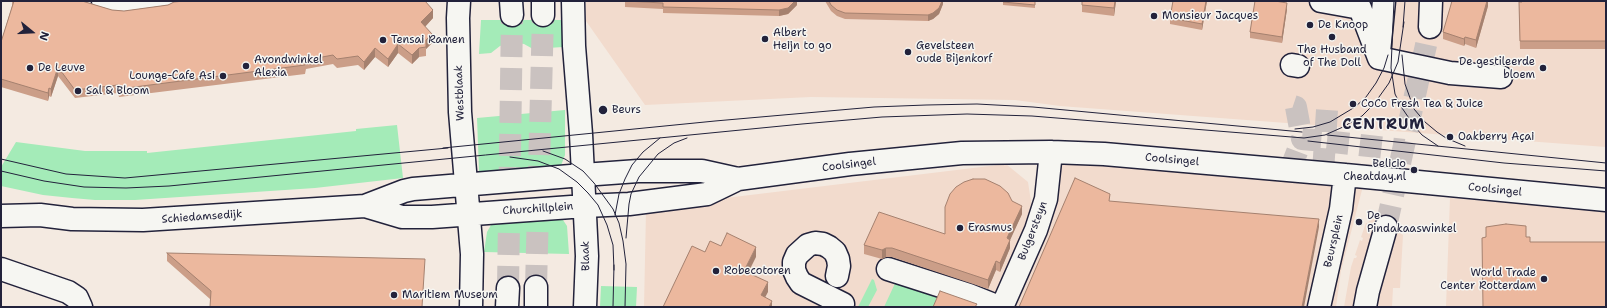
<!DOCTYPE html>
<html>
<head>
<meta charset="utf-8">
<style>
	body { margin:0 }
	#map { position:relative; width:1607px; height:308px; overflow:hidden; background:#f4eae1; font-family:"Shantell Sans",sans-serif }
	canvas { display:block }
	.frame { position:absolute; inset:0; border:2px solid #22223b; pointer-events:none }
	.north { position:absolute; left:12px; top:12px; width:40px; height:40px; -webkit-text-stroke:3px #f6f6f2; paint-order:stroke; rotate:108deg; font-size:11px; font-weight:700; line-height:16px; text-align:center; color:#22223b }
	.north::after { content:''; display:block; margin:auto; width:14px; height:18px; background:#22223b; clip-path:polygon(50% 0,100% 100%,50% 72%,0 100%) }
</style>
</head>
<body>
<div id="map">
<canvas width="1607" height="308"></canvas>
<div class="frame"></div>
<div class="north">N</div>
</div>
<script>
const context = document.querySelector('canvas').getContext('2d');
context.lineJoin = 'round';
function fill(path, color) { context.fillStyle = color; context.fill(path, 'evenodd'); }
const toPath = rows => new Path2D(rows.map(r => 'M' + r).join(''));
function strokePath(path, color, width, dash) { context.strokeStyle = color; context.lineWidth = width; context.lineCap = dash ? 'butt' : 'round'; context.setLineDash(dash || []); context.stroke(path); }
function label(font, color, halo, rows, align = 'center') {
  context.font = font + ' "Shantell Sans",sans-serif'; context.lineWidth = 3; context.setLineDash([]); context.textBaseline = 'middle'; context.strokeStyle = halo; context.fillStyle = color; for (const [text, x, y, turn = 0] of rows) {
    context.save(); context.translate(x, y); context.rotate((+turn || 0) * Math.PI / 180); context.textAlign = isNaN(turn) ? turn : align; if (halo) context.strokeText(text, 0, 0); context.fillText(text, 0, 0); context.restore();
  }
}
fill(toPath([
	[586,1,1606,1,1606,147,1060,106,1015,100,811,97,645,105,586,21],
	[1053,157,1363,186,1341,271,1336,307,1004,307],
	[1006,164,1028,182,1033,215,991,307,644,307,646,211,709,200],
	[1450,198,1606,211,1606,307,1446,307],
	[1370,216,1388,225,1403,235,1400,288,1393,288,1392,307,1344,307,1351,267,1354,258,1356,258,1357,256,1355,255,1360,240,1362,241,1363,238,1361,237,1366,223,1368,223,1369,221,1368,220]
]), '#f2dbcd');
fill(toPath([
	[481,20,563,20,563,47,533,49,524,44,512,42,500,46,491,53,479,54],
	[565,110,565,155,560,168,481,174,479,171,477,118],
	[397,125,403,178,315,188,135,200,95,200,72,198,43,195,1,186,1,167,16,142,85,151,147,151,147,153,356,131,356,129],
	[558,219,563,220,567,226,569,254,484,252,487,232,491,225],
	[898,277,943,290,936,307,884,307],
	[872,279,874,280,877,290,868,307,858,307],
	[601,286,637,287,636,307,600,307]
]), '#a4ebb8');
strokePath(toPath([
	[1293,106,1296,107,1302,139,1325,141,1323,172],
	[1327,110,1325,141,1404,150],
	[1288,170,1290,170,1302,139],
	[1386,227,1430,27]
]), '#cac2c0', 22, [22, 11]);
strokePath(toPath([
	[536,287,543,15],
	[508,288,512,15]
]), '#cac2c0', 22, [22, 11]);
const minor = toPath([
	[103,1,122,7,166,1],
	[1321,1,1360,8,1379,58,1450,73,1501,77],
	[1430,27,1431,1],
	[1379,52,1384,1],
	[1292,65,1298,66],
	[583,175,638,171,702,171,738,179,850,164,962,153,1051,152,1104,154,1345,175,1606,200],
	[585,206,629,204,707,194,738,179],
	[1,269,68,292,77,298,81,307],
	[888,269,969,295,999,307],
	[837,276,839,266,838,259,835,252,829,247,823,244,815,243,808,245,797,255,794,262,794,270,797,277,801,283,843,304,841,307],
	[1002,307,1036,230,1046,199,1051,152],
	[1319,307,1341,209,1345,175],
	[1365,307,1368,291,1386,227]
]);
const major = toPath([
	[459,1,458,18,460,112,472,254,471,307],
	[511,1,512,15],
	[543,1,543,15],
	[573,1,574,46,581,134,587,256,585,307],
	[365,206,402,217,432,217,585,206],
	[1,216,40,215,72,219,143,220,365,206,404,191,413,189,583,175],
	[507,307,508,288],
	[536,307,536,287]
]);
strokePath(minor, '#22223b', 25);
strokePath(major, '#22223b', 25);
strokePath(minor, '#f6f6f2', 22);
strokePath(major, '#f6f6f2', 22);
strokePath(toPath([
	[1394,1,1391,68,1395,94,1402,108,1415,127,1422,135,1438,146],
	[1403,27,1405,1],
	[1402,55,1405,84,1414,109,1425,122,1437,132,1446,138,1465,146],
	[1295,129,1313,127,1330,122,1355,107,1366,97,1376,83,1384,68,1388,55],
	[1327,135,1606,163],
	[1308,141,1504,163,1606,171],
	[443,148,715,121,874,107,926,105,977,104,1033,107,1302,132],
	[543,151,565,159,583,171,594,183,613,209,619,223,623,241,626,264,625,307],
	[510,157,538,161,559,169,577,182,588,193,598,205,607,225,613,245,614,270],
	[1,159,66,174,125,178,448,148],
	[1,171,44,181,84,187,126,188,169,186,802,124,882,117,967,114,1032,116,1304,138,1325,135,1343,127,1362,116,1374,104,1389,83,1398,62,1404,22],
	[615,215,619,194,625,179,632,165,643,152,660,138],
	[626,238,629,204,631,194,639,177,658,154,674,143,687,138],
	[613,307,614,265]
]), '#22223b', 1);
fill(toPath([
	[12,1,82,1,112,10,124,11,168,5,184,1,427,1,426,2,433,18,425,27,432,43,426,49,426,56,419,57,412,64,398,53,388,67,375,57,364,70,358,65,337,68,333,64,306,69,305,74,119,97,118,93,75,98,58,76,51,97,49,96,48,101,1,87,1,42,12,6],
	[625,1,797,1,797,5,788,14,779,16,663,13,663,9,625,7],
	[825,1,943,1,943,4,939,14,933,19,928,21,845,19,837,16,831,11],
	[1003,1,1035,1,1035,8,1003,5],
	[1082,1,1116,1,1114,16,1082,12],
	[1207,1,1202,30,1170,24,1170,18],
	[1488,1,1488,6,1476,48,1465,44,1464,46,1443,39,1443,32],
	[1606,1,1606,49,1520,49,1519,2],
	[1287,9,1282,43,1250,38,1250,32],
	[1012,201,1022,214,1010,239,1010,248,1000,272,996,270,988,289,892,257,886,257,882,259,864,254,864,245,945,234],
	[167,253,425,268,210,299,167,261]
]), '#cb9e88');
fill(toPath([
	[795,1,797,1,797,5,788,14,779,16,779,10],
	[942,1,943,1,943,4,939,14,933,19,928,21,928,15],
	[1115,1,1116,1,1114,16,1114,8],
	[1206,1,1207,1,1202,30,1202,24],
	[1487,1,1488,1,1488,6,1476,48,1476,40],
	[1287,3,1287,9,1282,43,1282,37],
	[433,10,433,18,421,31,421,22],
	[432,34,432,43,426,49,426,56,426,40],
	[1465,37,1465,44,1464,46,1464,39],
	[398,44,398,53,388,67,388,59],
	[375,48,375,57,364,70,364,62],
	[419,48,419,57,412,64,412,55],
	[58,67,58,76,51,97,51,89],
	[49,88,49,96,48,101,48,93],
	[1022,206,1022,214,1007,247,1007,238],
	[1319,219,1319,227,1304,307,1302,307],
	[1010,240,1010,248,1000,272,1000,263],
	[756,247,756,257,744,281,744,271],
	[886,248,886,257,882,259,882,250],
	[996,261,996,270,988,289,988,280],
	[768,282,768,292,761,305,761,295],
	[772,301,772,307,769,307]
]), '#a5816f');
const building = toPath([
	[14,1,82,1,112,10,124,11,168,5,174,2,184,1,425,1,433,10,421,22,432,34,426,40,426,47,419,48,412,55,398,44,388,59,375,48,364,62,358,56,337,59,333,55,306,60,305,65,119,89,118,85,75,90,58,67,51,89,49,88,48,93,1,79,1,42,14,1],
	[625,1,795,1,788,8,779,10,663,7,663,3,625,1],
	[829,1,942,1,939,8,933,13,928,15,845,13,837,10,831,5,829,1],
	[1003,1,1035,1,1035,5,1003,2,1003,1],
	[1082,1,1115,1,1114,8,1082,5,1082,1],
	[1173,1,1206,1,1202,24,1170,18,1173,1],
	[1255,1,1275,1,1287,3,1282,37,1250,32,1255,1],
	[1452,1,1487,1,1476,40,1465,37,1464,39,1443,32,1452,1],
	[1522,1,1606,1,1606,41,1520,41,1519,2,1522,2,1522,1],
	[1075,178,1110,194,1109,201,1319,219,1302,307,1019,307,1075,178],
	[973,179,985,179,1000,186,1008,193,1012,201,1022,206,1007,238,1010,240,1000,263,996,261,988,280,892,248,886,248,882,250,864,245,879,212,945,234,945,207,950,194,956,187,964,182,973,179],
	[1506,224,1526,226,1526,237,1530,237,1530,242,1606,242,1606,307,1483,307,1482,238,1486,237,1486,227,1506,224],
	[727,233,756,247,744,271,768,282,761,295,772,301,769,307,663,307,692,246,705,252,710,241,721,246,727,233],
	[167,253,425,259,422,307,210,307,211,291,167,253],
	[940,291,977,304,975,307,933,307,940,291]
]);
fill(building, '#ecb89e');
strokePath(building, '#a5816f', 1);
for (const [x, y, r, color] of [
	[1154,16,4,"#22223b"],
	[1310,25,4,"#22223b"],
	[1332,37,4,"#22223b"],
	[765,39,4,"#22223b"],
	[383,40,4,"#22223b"],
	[908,52,4,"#22223b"],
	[246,66,4,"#22223b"],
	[30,68,4,"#22223b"],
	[1543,68,4,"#22223b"],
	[223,76,4,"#22223b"],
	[78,91,4,"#22223b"],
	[1353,104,4,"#22223b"],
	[603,110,5,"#22223b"],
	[1450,137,4,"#22223b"],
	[1414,170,4,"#22223b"],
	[1359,222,4,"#22223b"],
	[960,228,4,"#22223b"],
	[716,271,4,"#22223b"],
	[1544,279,4,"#22223b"],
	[394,295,4,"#22223b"]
]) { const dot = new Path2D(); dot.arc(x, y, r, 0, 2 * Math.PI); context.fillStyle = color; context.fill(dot); strokePath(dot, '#f6f6f2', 1.5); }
label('11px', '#22223b', '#f6f6f2', [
	["Monsieur Jacques",1162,16],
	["De Knoop",1318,25],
	["Albert",773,33],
	["Heijn to go",773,46],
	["Tensai Ramen",391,40],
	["Gevelsteen",916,46],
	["oude Bijenkorf",916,59],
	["The Husband",1332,50,"center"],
	["of The Doll",1332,63,"center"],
	["Avondwinkel",254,60],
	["Alexia",254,73],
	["De gestileerde",1535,62,"right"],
	["bloem",1535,75,"right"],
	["De Leuve",38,68],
	["Lounge-Cafe Asi",215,76,"right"],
	["Sal & Bloom",86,91],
	["CoCo Fresh Tea & Juice",1361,104],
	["Beurs",612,110],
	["Oakberry Açai",1458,137],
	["Belicio",1406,164,"right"],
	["Cheatday.nl",1406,177,"right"],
	["De",1367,216],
	["Pindakaaswinkel",1367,229],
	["Erasmus",968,228],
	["Robecotoren",724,271],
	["World Trade",1536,273,"right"],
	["Center Rotterdam",1536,286,"right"],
	["Maritiem Museum",402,295]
], 'left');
label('11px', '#22223b', '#f6f6f2', [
	["Westblaak",460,93,-92],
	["Coolsingel",1172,160,5],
	["Coolsingel",849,165,-7],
	["Coolsingel",1495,190,6],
	["Churchillplein",538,209,-4],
	["Schiedamsedijk",202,217,-4],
	["Bulgersteyn",1033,231,-69],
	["Beursplein",1334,241,-77],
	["Blaak",586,256,-91]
]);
context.letterSpacing = '1px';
label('bold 15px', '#22223b', '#f6f6f2', [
	["CENTRUM",1384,125]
]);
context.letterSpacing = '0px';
</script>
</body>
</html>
